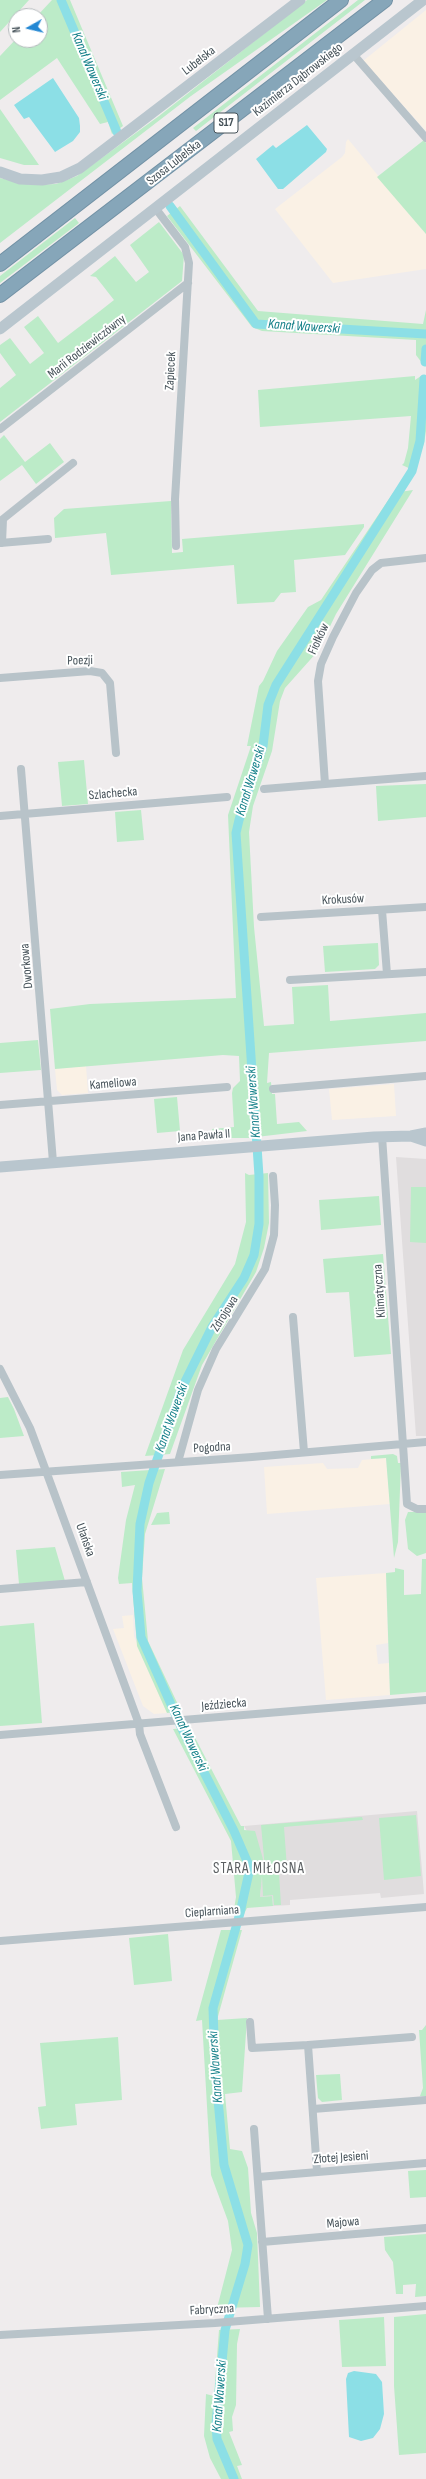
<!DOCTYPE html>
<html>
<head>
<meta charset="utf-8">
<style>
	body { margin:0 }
	#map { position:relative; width:426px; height:2479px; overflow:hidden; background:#efeced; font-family:"Sofia Sans Condensed",sans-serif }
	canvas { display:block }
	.north { position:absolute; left:8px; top:8px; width:40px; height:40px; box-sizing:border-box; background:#fff; border:1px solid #b5babd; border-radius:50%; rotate:262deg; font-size:11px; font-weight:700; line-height:16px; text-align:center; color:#465259 }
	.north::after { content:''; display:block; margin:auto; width:14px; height:18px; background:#2387d3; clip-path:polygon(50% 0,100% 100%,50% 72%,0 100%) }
</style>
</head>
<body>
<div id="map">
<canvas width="426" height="2479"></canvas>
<div class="north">N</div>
</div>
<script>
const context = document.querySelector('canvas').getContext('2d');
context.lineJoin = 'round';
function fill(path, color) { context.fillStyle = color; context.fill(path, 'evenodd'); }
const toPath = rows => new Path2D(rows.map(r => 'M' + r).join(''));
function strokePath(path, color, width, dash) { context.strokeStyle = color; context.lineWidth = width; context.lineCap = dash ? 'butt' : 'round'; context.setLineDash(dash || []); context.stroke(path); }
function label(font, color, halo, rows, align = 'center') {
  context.font = font + ' "Sofia Sans Condensed",sans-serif'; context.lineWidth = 4; context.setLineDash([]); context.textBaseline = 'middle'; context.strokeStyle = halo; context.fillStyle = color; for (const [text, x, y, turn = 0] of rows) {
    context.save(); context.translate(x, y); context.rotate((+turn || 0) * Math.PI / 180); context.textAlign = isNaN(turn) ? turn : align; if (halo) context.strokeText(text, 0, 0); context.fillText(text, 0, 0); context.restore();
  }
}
fill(toPath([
	[426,10,426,131,363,61],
	[348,139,426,234,426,269,333,283,275,209,342,157,345,153,346,142],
	[86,1066,88,1093,62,1095,57,1090,55,1069],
	[394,1084,396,1116,332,1120,329,1089],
	[386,1458,390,1504,267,1514,264,1467,323,1463,327,1469,358,1468,362,1460],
	[386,1573,388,1643,376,1645,378,1664,389,1663,390,1695,326,1700,316,1578],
	[133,1615,134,1636,141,1655,167,1713,154,1714,143,1706,113,1629,124,1628,122,1616]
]), '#faf1e5');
fill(toPath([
	[396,1157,426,1159,426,1436,416,1436],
	[417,1811,424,1894,381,1898,380,1893,290,1900,290,1905,273,1906,272,1896,260,1897,263,1859,244,1826]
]), '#e0ddde');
fill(toPath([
	[0,0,29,0,0,32],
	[52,0,70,0,123,126,112,134,108,122,100,124,57,58,0,100,0,56,16,39,40,40,40,16,37,16],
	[307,0,327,0,191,96,0,243,0,178,32,185,56,184,77,176,159,116],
	[358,0,365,0,196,131,193,128],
	[0,109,39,165,24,165,0,158],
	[424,140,426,143,426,234,377,177],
	[180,206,258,311,423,324,426,310,426,362,422,363,416,355,416,340,262,331,252,327,167,216],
	[75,218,79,223,0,283,0,276],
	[159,222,184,255,182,281,0,422,0,388,16,375,0,353,0,345,10,338,30,364,44,353,24,327,38,316,58,343,100,311,114,300,96,277,90,276,115,256,136,282,149,272,130,245],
	[415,376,415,380,421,376,426,377,426,431,424,443,415,471,402,465,404,463,408,448,411,416,260,427,258,390],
	[4,435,25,462,50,443,64,462,36,484,22,465,0,481,0,439],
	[413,490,336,614,318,651,285,688,280,701,272,751,253,806,249,832,254,927,264,1026,294,1024,292,987,328,985,330,1021,426,1013,426,1041,269,1053,267,1083,271,1082,272,1094,275,1094,277,1124,299,1122,307,1131,248,1138,219,1138,214,1135,212,1129,234,1127,232,1093,233,1088,240,1081,239,1056,223,1055,55,1069,50,1009,90,1004,236,998,228,815,251,746,247,746,259,686,263,681,277,651,308,607,321,600,393,493],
	[171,501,172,553,183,552,182,539,364,524,364,527,345,555,294,560,296,592,281,593,274,602,237,604,234,565,111,575,106,533,55,538,54,518,64,509],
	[84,760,88,804,62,806,58,762],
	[426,784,426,817,378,821,376,786],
	[141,810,144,840,117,842,115,812],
	[378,943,379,965,375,969,325,972,323,946],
	[38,1040,41,1070,0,1073,0,1043],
	[177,1097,180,1131,157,1133,154,1099],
	[245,1173,249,1175,268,1173,269,1223,264,1248,256,1272,202,1365,170,1454,145,1456,183,1350,235,1264,246,1222],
	[411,1187,426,1187,426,1243,410,1242],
	[379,1196,381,1225,321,1230,319,1200],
	[383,1254,391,1354,354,1357,349,1292,326,1293,323,1259],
	[8,1397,14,1409,24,1436,0,1438,0,1398],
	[393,1454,397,1456,398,1463,401,1463,398,1542,394,1558,386,1458,371,1459,371,1456],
	[165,1469,145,1534,142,1578,148,1641,181,1711,167,1713,137,1646,132,1583,119,1584,118,1578,126,1520,135,1485,122,1487,121,1472],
	[169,1512,170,1524,151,1525,157,1513],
	[408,1512,426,1512,426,1553,417,1556,408,1549,405,1520],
	[55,1547,65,1581,19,1584,16,1550],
	[422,1559,426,1559,426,1692,390,1695,386,1573,395,1572,395,1568,404,1570,404,1595,421,1594],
	[34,1623,42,1723,0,1726,0,1626],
	[190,1728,241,1826,244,1826,244,1830,255,1831,263,1859,262,1874,279,1873,281,1905,274,1905,273,1895,263,1896,262,1876,260,1897,272,1896,273,1906,247,1908,244,1914,233,1915,236,1897,231,1841,173,1729],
	[416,1815,421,1876,384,1880,379,1818],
	[362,1817,363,1820,284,1827,287,1868,265,1869,261,1825],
	[221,1930,242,1930,217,2020,247,2018,242,2092,225,2094,230,2149,242,2151,248,2168,251,2213,257,2233,260,2307,217,2308,232,2250,228,2221,211,2175,202,2020,196,2021],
	[168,1934,172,1981,134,1985,129,1938],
	[426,2025,426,2096,420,2096,423,2088,419,2030,422,2030],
	[118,2037,122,2100,75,2104,77,2125,41,2129,38,2107,46,2106,40,2043],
	[340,2074,342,2100,322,2102,318,2098,316,2075],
	[426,2170,426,2197,410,2198,408,2171],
	[426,2234,426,2296,415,2297,416,2284,403,2285,403,2294,396,2294,393,2262,385,2250,384,2237],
	[426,2314,426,2453,399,2455,394,2386,394,2317],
	[384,2317,386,2366,342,2367,339,2320],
	[240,2329,237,2344,236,2405,232,2417,233,2431,229,2432,242,2465,237,2466,242,2479,221,2479,210,2458,204,2436,206,2394,214,2396,219,2330]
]), '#bcebc8');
fill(toPath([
	[53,78,79,118,80,126,80,132,73,141,55,152,29,117,24,119,14,105],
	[307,125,327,149,326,152,283,189,278,189,256,159,273,145,276,148],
	[354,2371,376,2374,382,2382,384,2414,380,2429,373,2438,361,2441,349,2437,346,2379,348,2373]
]), '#8cdfe6');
strokePath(toPath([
	[61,0,117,132],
	[170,206,256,324,426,334],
	[425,362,426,349],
	[234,2479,217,2439,216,2424,225,2330,245,2264,248,2245,224,2165,215,2067,213,2008,240,1913,250,1868,234,1831,182,1729,141,1637,137,1591,140,1524,149,1483,181,1390,212,1327,244,1278,254,1255,259,1224,259,1176,236,833,239,820,263,746,268,705,276,685,412,471,420,441,424,379]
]), '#8cdfe6', 9);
const highway = toPath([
	[0,264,341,0],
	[0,295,385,0]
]);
strokePath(highway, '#7291a5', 16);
strokePath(toPath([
	[353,54,426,138],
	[156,209,185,247,189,263,175,499,176,546],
	[0,429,188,283],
	[0,543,48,539],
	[2,543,3,519,73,463],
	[426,558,381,563,372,570,356,593,333,637,321,664,318,681,325,784,426,776],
	[0,678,90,671,102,673,110,683,116,753],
	[21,769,53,1162],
	[264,789,325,784],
	[0,816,227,797],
	[382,910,387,974],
	[261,917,426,907],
	[290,980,426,972],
	[273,1089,426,1076],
	[0,1105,227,1087],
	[382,1136,407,1504,417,1509,426,1509],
	[293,1317,304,1452],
	[0,1369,30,1428,46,1471,139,1724,140,1734,176,1827],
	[178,1462,198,1390,216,1349,265,1269,274,1235,275,1205,273,1176],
	[0,1475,252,1457,426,1442],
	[0,1589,87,1582],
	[0,1735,426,1700],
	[0,1941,426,1907],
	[250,2022,252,2048,308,2045],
	[313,2109,426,2100],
	[254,2129,268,2319],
	[317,2171,308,2045,412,2037],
	[258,2177,426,2163],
	[262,2242,426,2228],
	[0,2335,215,2323,426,2306]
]), '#b8c3c9', 8);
strokePath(toPath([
	[0,172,20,179,42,180,61,177,80,168,300,0],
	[0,329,423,0],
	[411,1136,426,1141],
	[0,1167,374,1137,411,1136,426,1133]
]), '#b9c6ce', 11);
strokePath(highway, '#86a6b9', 14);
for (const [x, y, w] of [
	[226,123,24]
]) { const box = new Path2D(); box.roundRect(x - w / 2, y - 10, w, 20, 3); context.fillStyle = '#fff'; context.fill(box); strokePath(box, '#465259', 1); }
label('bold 12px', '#465259', null, [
	["S17",226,123]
]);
label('13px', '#465259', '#fff', [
	["Lubelska",199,61,-38],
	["Kazimierza Dąbrowskiego",298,80,-38],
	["Szosa Lubelska",174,163,-38],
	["Marii Rodziewiczówny",87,347,-38],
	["Zapiecek",171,371,-87],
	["Fiołków",319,639,-65],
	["Poezji",80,661,-1],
	["Szlachecka",113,794,-5],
	["Krokusów",343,900,-3],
	["Dworkowa",27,966,-95],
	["Kameliowa",113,1084,-5],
	["Jana Pawła II",204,1136,-4],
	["Klimatyczna",380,1291,-94],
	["Zdrojowa",225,1314,-58],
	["Pogodna",212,1448,-3],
	["Ułańska",85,1540,70],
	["Jeździecka",224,1705,-5],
	["Cieplarniana",212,1912,-4],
	["Złotej Jesieni",341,2158,-4],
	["Majowa",343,2223,-5],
	["Fabryczna",212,2310,-3]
]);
label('italic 14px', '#148089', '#fff', [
	["Kanał Wawerski",89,66,67],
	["Kanał Wawerski",304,327,4],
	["Kanał Wawerski",251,781,-73],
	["Kanał Wawerski",254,1102,-94],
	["Kanał Wawerski",172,1418,-70],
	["Kanał Wawerski",188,1738,65],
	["Kanał Wawerski",216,2067,-94],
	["Kanał Wawerski",220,2396,-86]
]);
context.letterSpacing = '1px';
label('15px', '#5a5e61', '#fff', [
	["STARA MIŁOSNA",259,1869]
]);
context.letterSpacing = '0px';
</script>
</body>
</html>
